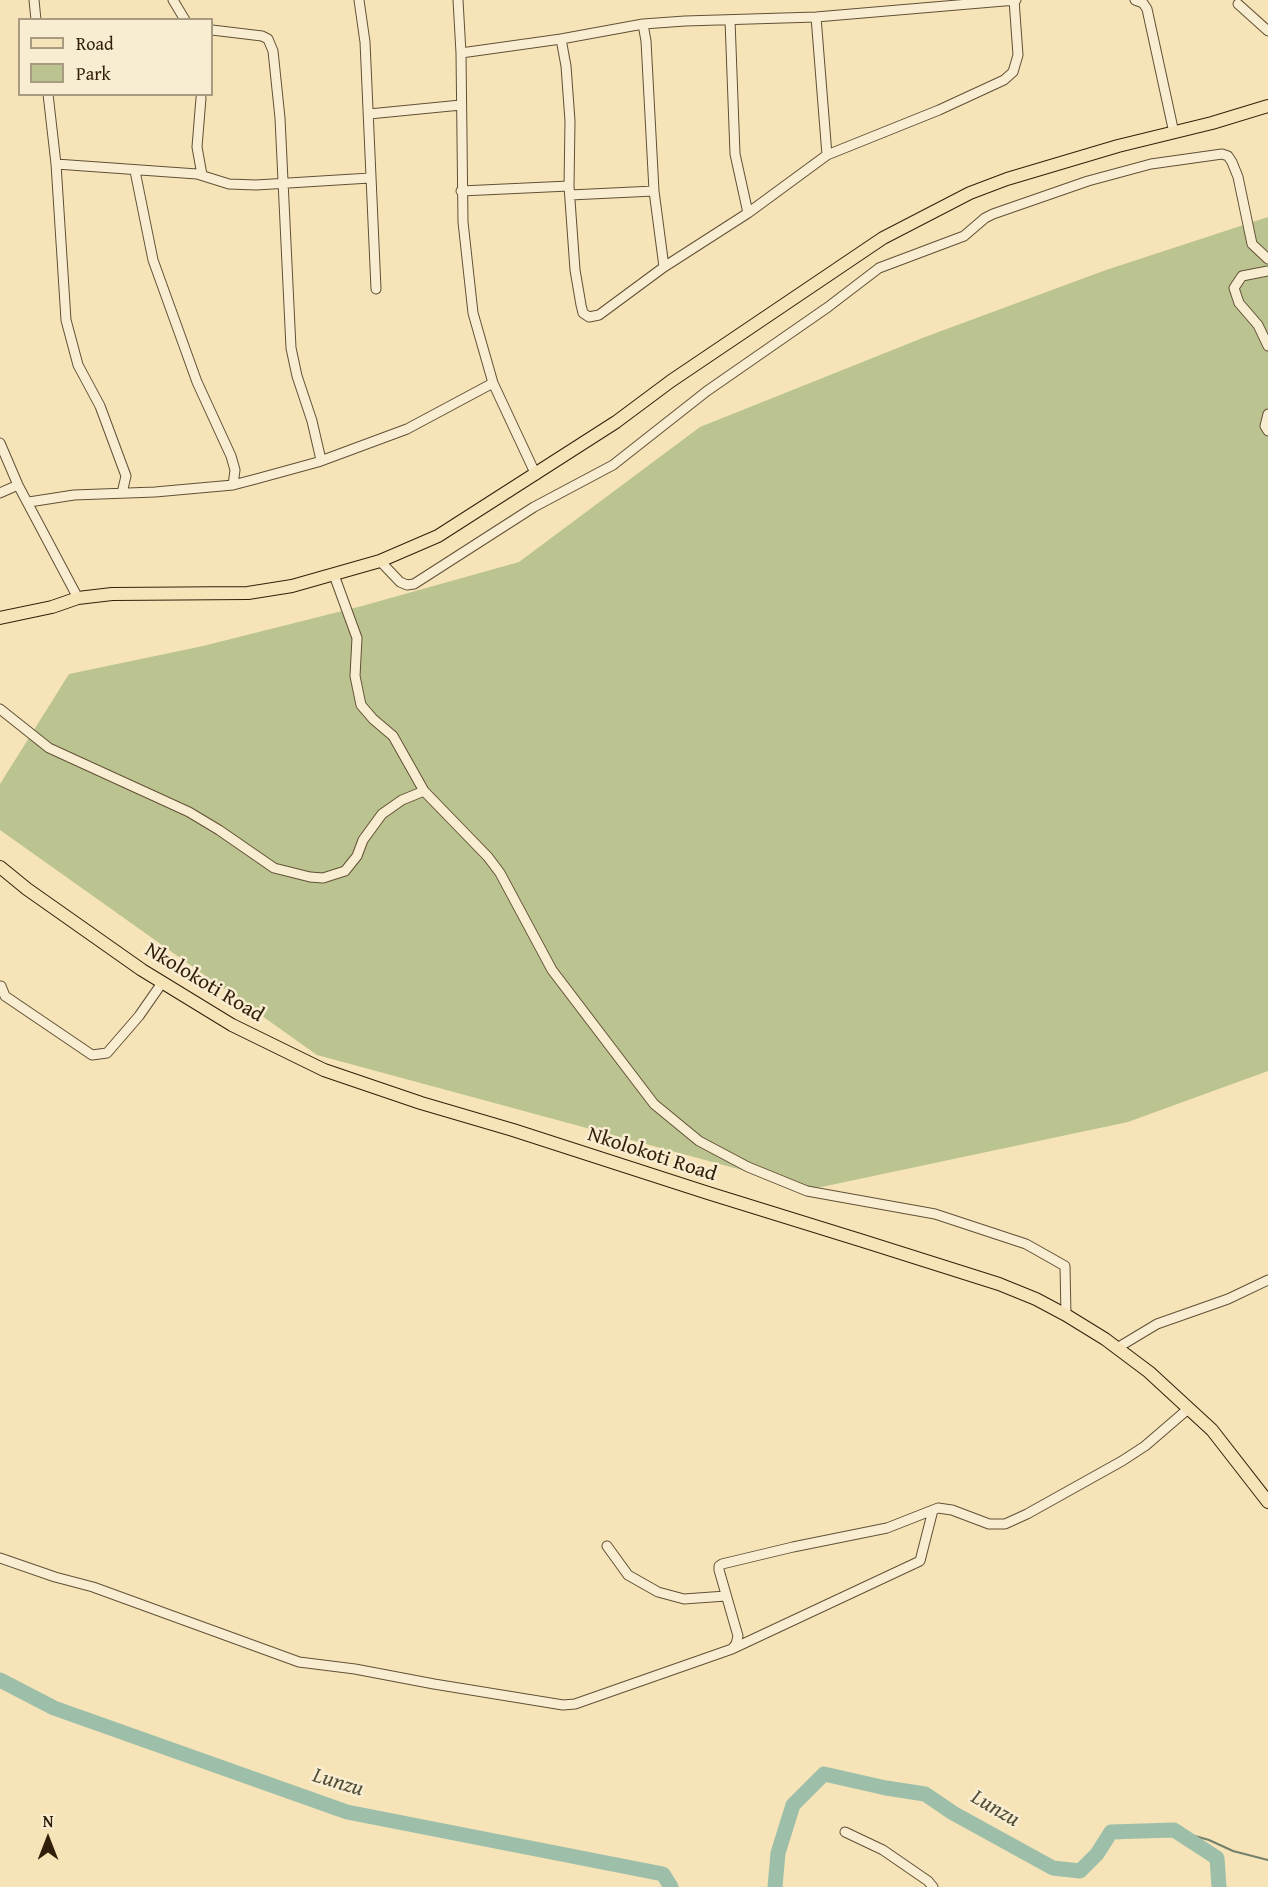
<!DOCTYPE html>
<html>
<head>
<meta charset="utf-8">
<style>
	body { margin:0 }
	#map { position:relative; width:1268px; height:1887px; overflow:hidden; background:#f6e4b8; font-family:"Gentium Book Plus",serif }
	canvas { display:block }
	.legend { position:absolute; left:18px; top:18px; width:195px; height:78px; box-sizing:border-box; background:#f9edd1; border:2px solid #a99b81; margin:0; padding:8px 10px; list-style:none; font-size:18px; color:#311f09 }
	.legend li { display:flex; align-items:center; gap:12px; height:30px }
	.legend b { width:30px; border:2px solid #a99b81 }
	.north { position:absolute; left:18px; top:1809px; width:60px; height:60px; -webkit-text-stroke:4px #f9edd1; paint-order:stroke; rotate:0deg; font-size:16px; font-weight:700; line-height:24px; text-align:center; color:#311f09 }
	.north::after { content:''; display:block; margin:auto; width:21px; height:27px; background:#311f09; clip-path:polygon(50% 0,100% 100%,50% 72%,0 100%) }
</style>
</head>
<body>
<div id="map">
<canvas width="1268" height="1887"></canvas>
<ul class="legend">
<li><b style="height:8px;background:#f6e4b8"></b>Road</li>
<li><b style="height:16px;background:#bbc490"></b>Park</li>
</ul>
<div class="north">N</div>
</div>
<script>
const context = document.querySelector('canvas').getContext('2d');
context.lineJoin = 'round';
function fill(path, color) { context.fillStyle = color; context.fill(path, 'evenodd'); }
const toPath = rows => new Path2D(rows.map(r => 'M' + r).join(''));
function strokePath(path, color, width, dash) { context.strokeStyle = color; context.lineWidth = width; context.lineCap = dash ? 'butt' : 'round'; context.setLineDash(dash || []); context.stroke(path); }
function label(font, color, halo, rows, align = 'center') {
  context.font = font + ' "Gentium Book Plus",serif'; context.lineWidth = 5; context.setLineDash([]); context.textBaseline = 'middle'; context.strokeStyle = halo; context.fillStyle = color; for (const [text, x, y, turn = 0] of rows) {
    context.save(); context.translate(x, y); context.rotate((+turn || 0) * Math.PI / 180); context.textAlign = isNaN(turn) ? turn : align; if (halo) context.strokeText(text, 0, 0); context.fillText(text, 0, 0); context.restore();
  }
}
fill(toPath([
	[1268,217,1268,1071,1128,1122,812,1189,317,1055,0,830,0,784,69,674,203,646,362,606,519,562,700,427,925,337,1106,270]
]), '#bbc490');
strokePath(toPath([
	[1174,1830,1209,1840,1233,1851,1268,1860]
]), '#727f6a', 2);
strokePath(toPath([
	[0,1680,54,1708,347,1812,663,1874,671,1887],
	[775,1887,778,1853,793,1805,824,1774,886,1788,925,1794,953,1813,1053,1868,1080,1871,1097,1854,1111,1832,1174,1830,1217,1858,1219,1887]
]), '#9dbfaa', 15);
const minor = toPath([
	[34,0,36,20],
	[173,0,185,20],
	[359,0,365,42,376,289],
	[458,0,461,53,463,222,473,313,493,383,536,475],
	[1135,0,1143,3,1147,9,1174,133],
	[1238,4,1268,31],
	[816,17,827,155],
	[730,20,735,154,748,213],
	[643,24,646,41,654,191,664,267],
	[212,30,262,36,268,39,273,51,280,118,291,348,297,376,312,421,321,460],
	[561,39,566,66,570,121,569,186,575,270,581,305,583,313,589,317,599,315,664,267,748,213,827,155,939,110,1004,80,1013,72,1018,55,1014,0],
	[461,53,561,39,643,24,685,21,816,17,1016,0],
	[48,94,56,164],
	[201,98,197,147,202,175],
	[369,114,461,105],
	[135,171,153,260,197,382,231,456,235,470,233,485],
	[461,191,569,186],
	[570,195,654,191],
	[1268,271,1242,276,1234,288,1239,303,1258,325,1268,346],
	[1268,414,1265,426,1268,431],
	[0,443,18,485,78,598],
	[0,493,18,485],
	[122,493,126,476,100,406,78,365,66,320,56,164,197,174,229,184,256,185,370,178],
	[29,502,74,495,155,492,233,485,256,479,318,462,407,429,493,383],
	[380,561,400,582,407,585,414,584,534,507,613,465,707,391,828,307,879,268,964,236,985,218,993,214,1088,181,1151,164,1222,154,1228,156,1232,162,1238,177,1252,244,1268,259],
	[334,575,357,638,355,676,361,705,373,719,393,736,424,791],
	[0,709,49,748,189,812,219,830,274,868,310,877,323,878,345,871,357,856,363,840,382,814,402,800,424,791,488,857,500,873,552,970,654,1104,699,1141,748,1167,807,1191,935,1214,1026,1244,1065,1266,1066,1315],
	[1,986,5,996,92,1055,107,1053,139,1016,162,983],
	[1117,1348,1157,1324,1228,1299,1268,1280],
	[607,1546,628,1575,658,1592,684,1599,726,1596],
	[0,1558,55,1577,93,1587,299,1662,355,1669,434,1684,563,1705,575,1704,732,1649,920,1561,933,1510],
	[732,1649,736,1644,738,1636,719,1570,719,1566,722,1564,793,1547,887,1528,938,1508,952,1510,989,1524,1005,1524,1027,1514,1122,1461,1145,1446,1188,1409],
	[845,1832,883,1850,928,1881,933,1887]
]);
const major = toPath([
	[0,618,52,607,78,598,112,594,248,593,292,586,380,561,438,536,616,422,671,381,883,238,970,193,1007,179,1118,146,1212,123,1268,106],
	[0,867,27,889,142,970,232,1025,324,1070,421,1103,513,1130,708,1193,863,1241,999,1284,1036,1299,1066,1315,1105,1339,1149,1372,1212,1430,1268,1502]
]);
strokePath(minor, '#625035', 11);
strokePath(major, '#311f09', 14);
strokePath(minor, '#f9edd1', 9);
strokePath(major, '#f6e4b8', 12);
label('21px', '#311f09', '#f9edd1', [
	["Nkolokoti Road",204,983,31],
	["Nkolokoti Road",652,1155,18]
]);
label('italic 22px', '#514f39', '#f9edd1', [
	["Lunzu",338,1783,17],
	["Lunzu",995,1809,30]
]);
</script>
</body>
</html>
